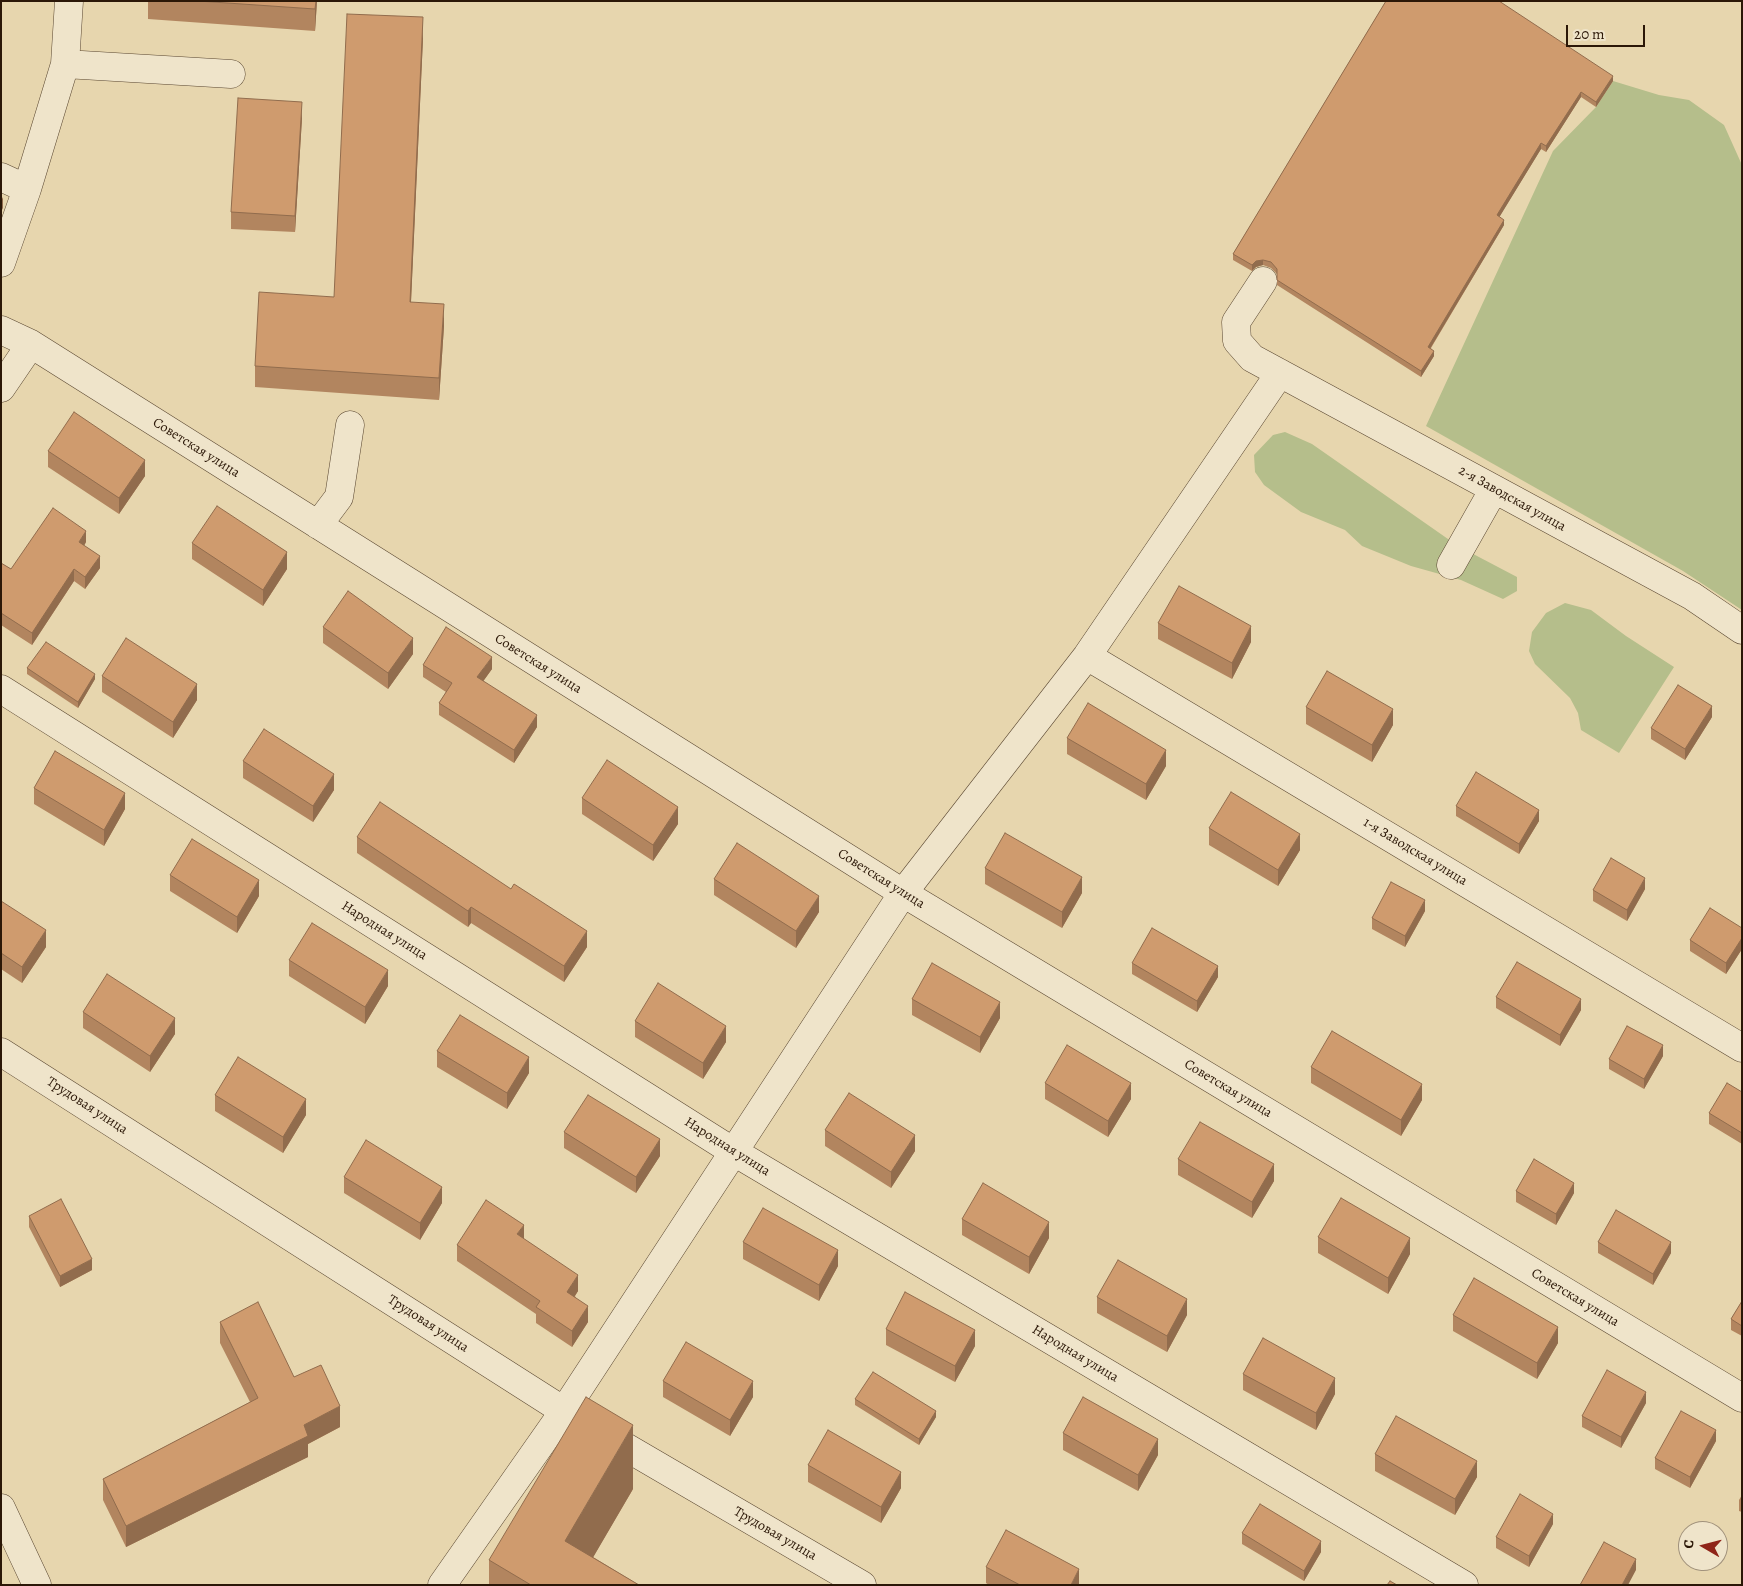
<!DOCTYPE html>
<html>
<head>
<meta charset="utf-8">
<style>
	body { margin:0 }
	#map { position:relative; width:1743px; height:1586px; overflow:hidden; background:#e7d6ae; font-family:Alegreya,serif }
	canvas { display:block }
	.frame { position:absolute; inset:0; border:2px solid #2b1707; pointer-events:none }
	.north { position:absolute; left:1678px; top:1521px; width:50px; height:50px; box-sizing:border-box; background:#efe4ca; border:1px solid #a1927c; border-radius:50%; rotate:278deg; font-size:14px; font-weight:700; line-height:20px; text-align:center; color:#2b1707 }
	.north::after { content:''; display:block; margin:auto; width:18px; height:22px; background:#8f2418; clip-path:polygon(50% 0,100% 100%,50% 72%,0 100%) }
	.scale { position:absolute; left:1566px; top:25px; width:79px; height:22px; box-sizing:border-box; border:2px solid #2b1707; border-top:0; padding-left:6px; font-size:15px; line-height:18px; white-space:nowrap; color:#2b1707; -webkit-text-stroke:4px #efe4ca; paint-order:stroke }
</style>
</head>
<body>
<div id="map">
<canvas width="1743" height="1586"></canvas>
<div class="frame"></div>
<div class="north">С</div>
<div class="scale">20 m</div>
</div>
<script>
const context = document.querySelector('canvas').getContext('2d');
context.lineJoin = 'round';
function fill(path, color) { context.fillStyle = color; context.fill(path, 'evenodd'); }
const toPath = rows => new Path2D(rows.map(r => 'M' + r).join(''));
function strokePath(path, color, width, dash) { context.strokeStyle = color; context.lineWidth = width; context.lineCap = dash ? 'butt' : 'round'; context.setLineDash(dash || []); context.stroke(path); }
function label(font, color, halo, rows, align = 'center') {
  context.font = font + ' Alegreya,serif'; context.lineWidth = 5; context.setLineDash([]); context.textBaseline = 'middle'; context.strokeStyle = halo; context.fillStyle = color; for (const [text, x, y, turn = 0] of rows) {
    context.save(); context.translate(x, y); context.rotate((+turn || 0) * Math.PI / 180); context.textAlign = isNaN(turn) ? turn : align; if (halo) context.strokeText(text, 0, 0); context.fillText(text, 0, 0); context.restore();
  }
}
fill(toPath([
	[1613,81,1659,95,1689,100,1724,125,1742,165,1742,610,1683,571,1426,426,1553,151,1596,107],
	[1285,432,1312,444,1458,546,1517,577,1517,591,1503,599,1461,580,1411,566,1362,546,1345,530,1301,512,1264,485,1255,472,1254,455,1273,435],
	[1565,603,1591,610,1626,636,1674,667,1619,753,1581,730,1578,713,1570,698,1535,664,1529,651,1532,632,1546,613]
]), '#b5be8b');
const minor = toPath([
	[65,64,69,1],
	[1,177,27,189],
	[1,263,27,189,65,64,231,74],
	[1263,281,1236,322,1237,341,1252,358,1692,596,1742,630],
	[1,330,31,344,903,893,1742,1398],
	[1,388,31,344],
	[318,525,339,497,350,425],
	[1451,565,1494,489],
	[1087,656,1742,1048],
	[1,689,734,1152,1464,1585],
	[1,1052,564,1411,862,1585],
	[1,1508,37,1585],
	[442,1585,564,1411,903,893,1087,656,1280,373]
]);
strokePath(minor, '#5a4731', 29);
strokePath(minor, '#efe4ca', 28);
fill(toPath([
	[148,1,317,1,315,31,148,19],
	[1386,1,1613,81,1596,107,1581,97,1546,152,1541,149,1499,217,1504,225,1431,348,1434,356,1421,377,1277,285,1277,274,1271,268,1263,265,1256,267,1252,271,1233,260,1233,254],
	[423,38,411,302,444,326,439,400,255,387,255,366,334,297],
	[302,118,295,232,231,229,231,212],
	[48,451,145,476,119,514,48,467],
	[86,542,84,546,100,568,85,589,74,581,32,645,1,625,1,563,11,569],
	[192,543,287,569,263,606,192,559],
	[1158,623,1251,642,1232,679,1158,639],
	[323,627,413,654,388,689,323,643],
	[423,665,492,669,483,681,537,727,514,763,439,715,439,703,446,692,423,677],
	[27,668,95,679,78,708,27,674],
	[102,676,197,700,173,738,102,692],
	[1306,707,1393,725,1372,762,1306,724],
	[1712,717,1685,760,1651,739,1651,728],
	[1067,738,1166,766,1146,800,1067,754],
	[243,761,334,790,313,822,243,778],
	[34,788,125,809,104,846,34,804],
	[582,798,678,824,653,861,582,814],
	[1456,806,1539,821,1519,854,1456,816],
	[1209,828,1300,850,1278,886,1209,845],
	[357,837,587,947,564,982,471,923,468,927,357,853],
	[985,868,1082,893,1062,928,985,884],
	[170,875,259,896,237,933,170,891],
	[714,879,819,912,796,948,714,895],
	[1645,889,1627,921,1593,901,1593,890],
	[1,901,46,947,22,983,1,969],
	[1425,911,1405,947,1372,929,1372,918],
	[1742,928,1742,949,1726,974,1690,951,1690,940],
	[289,960,388,986,365,1024,289,976],
	[1132,963,1218,977,1197,1012,1132,974],
	[1496,997,1581,1010,1560,1046,1496,1008],
	[912,999,1000,1018,980,1053,912,1015],
	[83,1012,175,1034,150,1072,83,1028],
	[635,1021,726,1042,703,1079,635,1037],
	[437,1051,529,1073,507,1109,437,1067],
	[1663,1056,1644,1089,1609,1069,1609,1059],
	[1311,1067,1422,1100,1401,1136,1311,1083],
	[1045,1083,1131,1099,1108,1137,1045,1099],
	[1742,1092,1742,1144,1709,1124,1709,1113],
	[215,1095,306,1115,283,1153,215,1111],
	[825,1130,915,1151,891,1188,825,1146],
	[564,1132,660,1156,636,1193,564,1148],
	[1178,1159,1274,1181,1252,1218,1178,1175],
	[344,1177,442,1203,420,1240,344,1193],
	[1516,1191,1574,1193,1556,1225,1516,1202],
	[29,1216,92,1270,60,1287,29,1227],
	[962,1219,1049,1238,1029,1274,962,1235],
	[1318,1237,1410,1254,1388,1294,1318,1253],
	[524,1239,578,1291,575,1296,588,1322,572,1347,536,1323,536,1314,457,1261,457,1245],
	[743,1242,838,1266,819,1301,743,1259],
	[1598,1242,1671,1253,1653,1285,1598,1253],
	[1097,1297,1187,1315,1167,1352,1097,1313],
	[1742,1301,1742,1336,1731,1330,1731,1319],
	[1453,1315,1558,1343,1537,1379,1453,1331],
	[220,1322,294,1377,340,1427,308,1444,308,1457,126,1547,103,1500,103,1479,250,1402,220,1343],
	[886,1329,975,1346,955,1382,886,1345],
	[1243,1374,1335,1394,1316,1430,1243,1390],
	[663,1381,753,1397,730,1436,663,1397],
	[855,1399,936,1417,919,1445,855,1405],
	[1646,1403,1621,1448,1582,1427,1582,1416],
	[1063,1433,1158,1455,1138,1491,1063,1450],
	[1716,1441,1690,1488,1655,1469,1655,1458],
	[1375,1454,1477,1477,1455,1515,1375,1471],
	[808,1465,901,1488,881,1523,808,1482],
	[633,1489,593,1557,639,1585,489,1585,489,1560],
	[1742,1495,1742,1512,1739,1511,1739,1500],
	[1553,1524,1529,1567,1496,1548,1496,1537],
	[1242,1533,1321,1552,1304,1581,1242,1544],
	[986,1567,1079,1585,989,1585,986,1583]
]), '#b2855f');
fill(toPath([
	[316,1,317,1,315,31,315,9],
	[423,17,423,38,410,323,410,302],
	[1613,76,1613,81,1596,107,1596,102],
	[1581,92,1581,97,1546,152,1546,146],
	[302,102,302,118,295,232,295,216],
	[1541,143,1541,149,1497,221,1497,215],
	[3,197,3,208,1,212,1,201],
	[1504,220,1504,225,1428,352,1428,347],
	[1263,260,1263,265,1256,267,1252,271,1252,265,1256,261],
	[444,304,444,326,439,400,439,378],
	[1434,351,1434,356,1421,377,1421,371],
	[145,460,145,476,119,514,119,498],
	[86,531,86,542,79,554,79,542],
	[287,552,287,569,263,606,263,590],
	[100,556,100,568,85,589,85,577],
	[74,569,74,581,32,645,32,633],
	[1251,626,1251,642,1232,679,1232,663],
	[413,638,413,654,388,689,388,673],
	[492,657,492,669,477,690,477,677],
	[95,674,95,679,78,708,78,702],
	[197,684,197,700,173,738,173,722],
	[1712,706,1712,717,1685,760,1685,749],
	[1393,709,1393,725,1372,762,1372,745],
	[537,715,537,727,514,763,514,750],
	[1166,750,1166,766,1146,800,1146,784],
	[334,774,334,790,313,822,313,806],
	[125,793,125,809,104,846,104,830],
	[678,807,678,824,653,861,653,845],
	[1539,810,1539,821,1519,854,1519,844],
	[1300,834,1300,850,1278,886,1278,870],
	[1082,877,1082,893,1062,928,1062,912],
	[1645,878,1645,889,1627,921,1627,910],
	[259,880,259,896,237,933,237,917],
	[819,896,819,912,796,948,796,931],
	[1425,900,1425,911,1405,947,1405,936],
	[471,907,471,923,468,927,468,911],
	[46,930,46,947,22,983,22,967],
	[587,931,587,947,564,982,564,966],
	[1742,938,1742,949,1726,974,1726,963],
	[1218,966,1218,977,1197,1012,1197,1001],
	[388,970,388,986,365,1024,365,1007],
	[1581,999,1581,1010,1560,1046,1560,1035],
	[1000,1002,1000,1018,980,1053,980,1037],
	[175,1018,175,1034,150,1072,150,1056],
	[726,1026,726,1042,703,1079,703,1063],
	[1663,1045,1663,1056,1644,1089,1644,1079],
	[529,1057,529,1073,507,1109,507,1093],
	[1131,1083,1131,1099,1108,1137,1108,1121],
	[1422,1084,1422,1100,1401,1136,1401,1120],
	[306,1099,306,1115,283,1153,283,1137],
	[915,1135,915,1151,891,1188,891,1172],
	[660,1139,660,1156,636,1193,636,1177],
	[1274,1164,1274,1181,1252,1218,1252,1202],
	[1574,1183,1574,1193,1556,1225,1556,1214],
	[442,1187,442,1203,420,1240,420,1223],
	[1049,1222,1049,1238,1029,1274,1029,1257],
	[524,1225,524,1241,517,1234],
	[1410,1238,1410,1254,1388,1294,1388,1278],
	[1671,1242,1671,1253,1653,1285,1653,1274],
	[838,1250,838,1266,819,1301,819,1285],
	[92,1259,92,1270,60,1287,60,1276],
	[578,1275,578,1291,567,1308,567,1292],
	[1187,1299,1187,1315,1167,1352,1167,1336],
	[588,1306,588,1322,572,1347,572,1331],
	[1558,1327,1558,1343,1537,1379,1537,1363],
	[975,1330,975,1346,955,1382,955,1366],
	[1335,1378,1335,1394,1316,1430,1316,1413],
	[753,1381,753,1397,730,1436,730,1420],
	[1646,1392,1646,1403,1621,1448,1621,1437],
	[340,1406,340,1427,308,1444,308,1457,126,1547,126,1526,304,1425],
	[936,1411,936,1417,919,1445,919,1439],
	[633,1425,633,1489,577,1585,565,1541],
	[1716,1430,1716,1441,1690,1488,1690,1477],
	[1158,1439,1158,1455,1138,1491,1138,1475],
	[1477,1461,1477,1477,1455,1515,1455,1499],
	[901,1472,901,1488,881,1523,881,1507],
	[1553,1514,1553,1524,1529,1567,1529,1556],
	[1321,1541,1321,1552,1304,1581,1304,1571],
	[1636,1559,1636,1570,1628,1585,1622,1585],
	[1079,1569,1079,1585,1071,1585]
]), '#916c4d');
const building = toPath([
	[198,1,316,1,315,9,198,1],
	[1386,1,1499,1,1613,76,1596,102,1581,92,1546,146,1541,143,1497,215,1504,220,1428,347,1434,351,1421,371,1277,280,1277,269,1271,262,1263,260,1256,261,1252,265,1233,254,1386,1],
	[347,14,423,17,410,302,444,304,439,378,255,366,259,292,334,297,347,14],
	[238,98,302,102,295,216,231,212,238,98],
	[74,412,145,460,119,498,48,451,74,412],
	[217,506,287,552,263,590,192,543,217,506],
	[53,508,86,531,79,542,100,556,85,577,74,569,32,633,1,613,1,563,11,569,53,508],
	[1179,586,1251,626,1232,663,1158,623,1179,586],
	[348,591,413,638,388,673,323,627,348,591],
	[446,627,492,657,477,677,537,715,514,750,439,703,452,683,423,665,446,627],
	[126,638,197,684,173,722,102,676,126,638],
	[46,642,95,674,78,702,27,668,46,642],
	[1327,671,1393,709,1372,745,1306,707,1327,671],
	[1678,685,1712,706,1685,749,1651,728,1678,685],
	[1088,703,1166,750,1146,784,1067,738,1088,703],
	[264,729,334,774,313,806,243,761,264,729],
	[55,751,125,793,104,830,34,788,55,751],
	[607,760,678,807,653,845,582,798,607,760],
	[1476,772,1539,810,1519,844,1456,806,1476,772],
	[1231,792,1300,834,1278,870,1209,828,1231,792],
	[380,802,511,889,514,884,587,931,564,966,471,907,468,911,357,837,380,802],
	[1005,833,1082,877,1062,912,985,868,1005,833],
	[192,839,259,880,237,917,170,875,192,839],
	[737,843,819,896,796,931,714,879,737,843],
	[1611,858,1645,878,1627,910,1593,890,1611,858],
	[1391,882,1425,900,1405,936,1372,918,1391,882],
	[1,901,46,930,22,967,1,953,1,901],
	[1710,908,1742,928,1742,938,1726,963,1690,940,1710,908],
	[312,923,388,970,365,1007,289,960,312,923],
	[1152,928,1218,966,1197,1001,1132,963,1152,928],
	[1517,962,1581,999,1560,1035,1496,997,1517,962],
	[932,963,1000,1002,980,1037,912,999,932,963],
	[107,974,175,1018,150,1056,83,1012,107,974],
	[658,983,726,1026,703,1063,635,1021,658,983],
	[460,1015,529,1057,507,1093,437,1051,460,1015],
	[1627,1026,1663,1045,1644,1079,1609,1059,1627,1026],
	[1332,1031,1422,1084,1401,1120,1311,1067,1332,1031],
	[1067,1045,1131,1083,1108,1121,1045,1083,1067,1045],
	[238,1057,306,1099,283,1137,215,1095,238,1057],
	[1727,1083,1742,1092,1742,1133,1709,1113,1727,1083],
	[849,1093,915,1135,891,1172,825,1130,849,1093],
	[588,1095,660,1139,636,1177,564,1132,588,1095],
	[1200,1122,1274,1164,1252,1202,1178,1159,1200,1122],
	[366,1140,442,1187,420,1223,344,1177,366,1140],
	[1534,1159,1574,1183,1556,1214,1516,1191,1534,1159],
	[983,1183,1049,1222,1029,1257,962,1219,983,1183],
	[1341,1198,1410,1238,1388,1278,1318,1237,1341,1198],
	[61,1199,92,1259,60,1276,29,1216,61,1199],
	[486,1200,524,1225,517,1234,578,1275,567,1292,588,1306,572,1331,536,1307,540,1301,457,1245,486,1200],
	[763,1208,838,1250,819,1285,743,1242,763,1208],
	[1616,1210,1671,1242,1653,1274,1598,1242,1616,1210],
	[1118,1260,1187,1299,1167,1336,1097,1297,1118,1260],
	[1474,1278,1558,1327,1537,1363,1453,1315,1474,1278],
	[905,1292,975,1330,955,1366,886,1329,905,1292],
	[1742,1301,1742,1326,1731,1319,1742,1301],
	[258,1302,294,1377,321,1365,340,1406,304,1425,308,1436,126,1526,103,1479,258,1398,220,1322,258,1302],
	[1263,1338,1335,1378,1316,1413,1243,1374,1263,1338],
	[686,1342,753,1381,730,1420,663,1381,686,1342],
	[1607,1370,1646,1392,1621,1437,1582,1416,1607,1370],
	[873,1372,936,1411,919,1439,855,1399,873,1372],
	[586,1397,633,1425,565,1541,639,1585,531,1585,489,1560,586,1397],
	[1083,1397,1158,1439,1138,1475,1063,1433,1083,1397],
	[1681,1411,1716,1430,1690,1477,1655,1458,1681,1411],
	[1396,1416,1477,1461,1455,1499,1375,1454,1396,1416],
	[828,1430,901,1472,881,1507,808,1465,828,1430],
	[1520,1494,1553,1514,1529,1556,1496,1537,1520,1494],
	[1260,1504,1321,1541,1304,1571,1242,1533,1260,1504],
	[1006,1530,1079,1569,1071,1585,1020,1585,986,1567,1006,1530],
	[1604,1542,1636,1559,1622,1585,1580,1585,1604,1542],
	[1390,1581,1397,1585,1387,1585,1390,1581]
]);
fill(building, '#cf9b6e');
strokePath(building, '#916c4d', 1);
label('14px', '#2b1707', '#efe4ca', [
	["Советская улица",196,448,32],
	["2-я Заводская улица",1512,499,29],
	["Советская улица",538,664,32],
	["1-я Заводская улица",1415,852,31],
	["Советская улица",881,879,32],
	["Народная улица",384,931,32],
	["Советская улица",1228,1089,31],
	["Трудовая улица",87,1106,33],
	["Народная улица",727,1147,32],
	["Советская улица",1575,1298,31],
	["Трудовая улица",428,1324,33],
	["Народная улица",1075,1354,31],
	["Трудовая улица",775,1534,30]
]);
</script>
</body>
</html>
